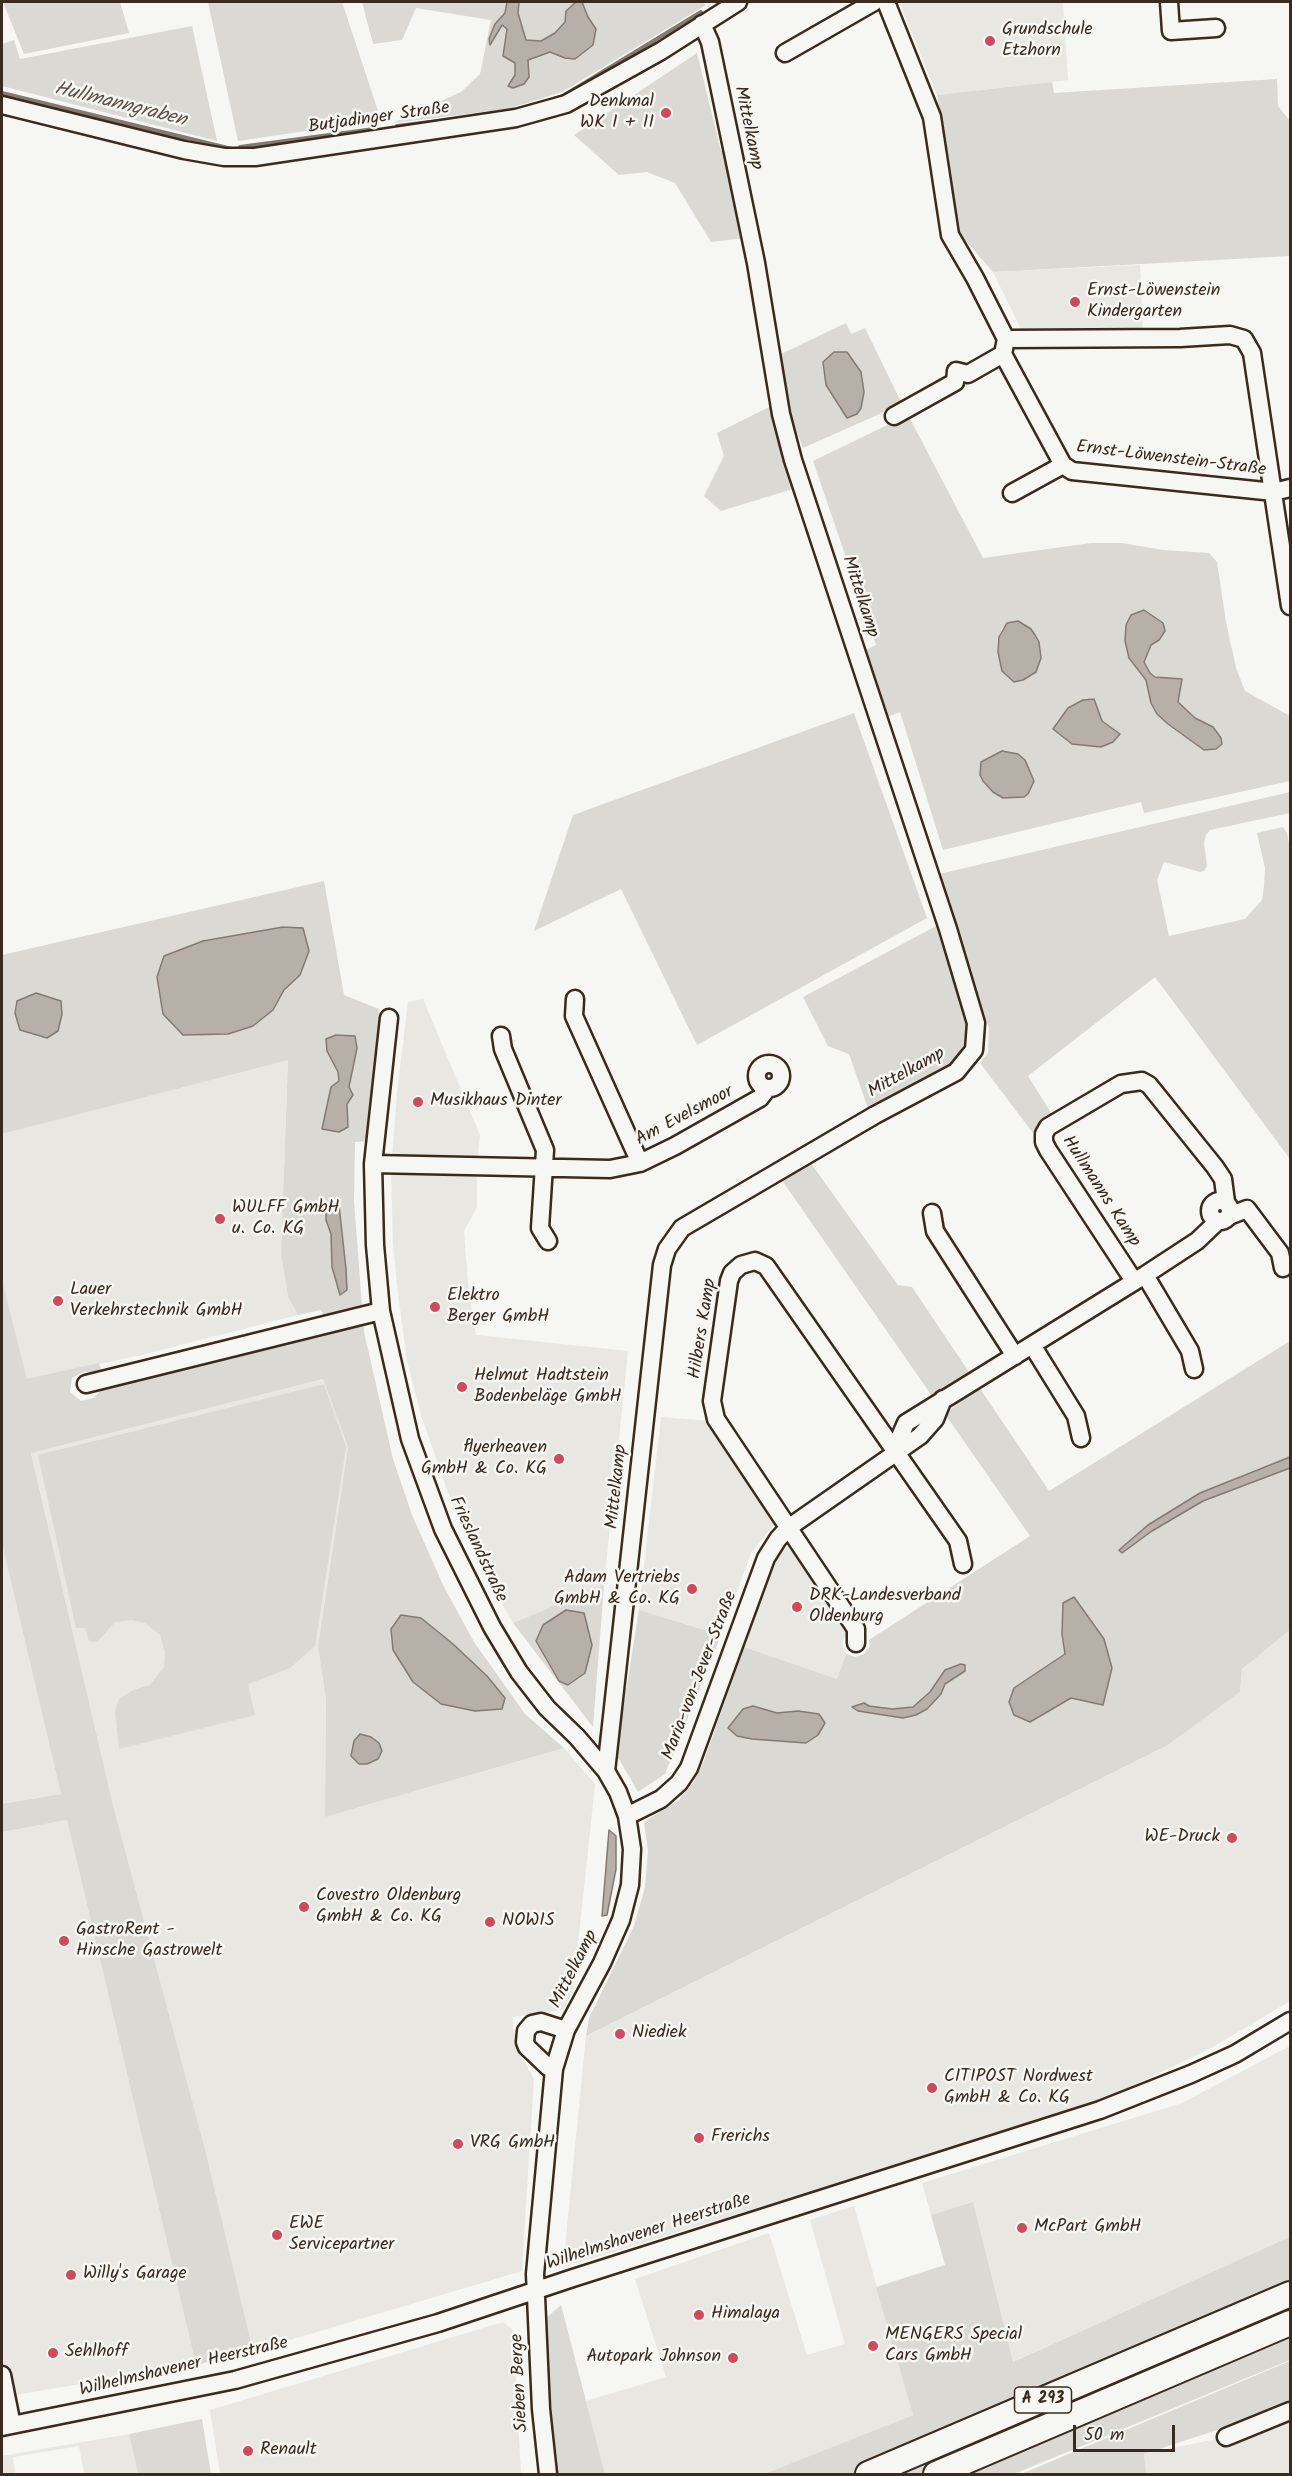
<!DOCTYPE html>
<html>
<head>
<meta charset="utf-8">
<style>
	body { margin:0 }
	#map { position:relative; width:1292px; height:2476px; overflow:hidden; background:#f6f6f2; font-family:Kalam,sans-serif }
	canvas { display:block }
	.frame { position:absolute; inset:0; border:3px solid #3b2a1e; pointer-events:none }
	.scale { position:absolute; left:1073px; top:2425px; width:102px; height:27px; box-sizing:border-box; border:3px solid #3b2a1e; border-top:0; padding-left:8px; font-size:18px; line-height:21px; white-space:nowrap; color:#3b2a1e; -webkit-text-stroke:4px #f6f6f2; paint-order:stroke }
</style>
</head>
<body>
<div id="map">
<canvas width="1292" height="2476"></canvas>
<div class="frame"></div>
<div class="scale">50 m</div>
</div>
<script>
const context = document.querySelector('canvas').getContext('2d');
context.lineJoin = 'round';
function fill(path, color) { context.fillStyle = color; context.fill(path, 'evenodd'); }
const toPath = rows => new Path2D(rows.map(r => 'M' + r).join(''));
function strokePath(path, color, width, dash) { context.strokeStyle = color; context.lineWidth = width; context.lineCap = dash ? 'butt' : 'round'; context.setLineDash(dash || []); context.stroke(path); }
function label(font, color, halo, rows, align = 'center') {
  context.font = font + ' Kalam,sans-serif'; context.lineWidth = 5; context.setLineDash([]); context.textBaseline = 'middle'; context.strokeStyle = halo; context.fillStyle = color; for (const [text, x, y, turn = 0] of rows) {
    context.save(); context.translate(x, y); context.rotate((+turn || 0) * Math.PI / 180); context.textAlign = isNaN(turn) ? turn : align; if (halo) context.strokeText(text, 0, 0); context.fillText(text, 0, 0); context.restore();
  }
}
fill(toPath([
	[899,2,1063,2,1068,80,937,95],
	[1140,265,1143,333,1024,335,993,272],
	[423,999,480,1135,477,1160,392,1158,397,1092,408,1002],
	[288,1059,281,1253,288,1297,298,1315,141,1355,27,1380,2,1280,2,1134],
	[391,1169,477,1171,477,1207,464,1231,468,1284,476,1335,628,1351,604,1585,513,1623,478,1563,450,1498,421,1415,407,1361,398,1293,393,1245],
	[323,1379,348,1447,318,1647,326,1699,325,1817,564,1748,595,1784,573,1991,563,2010,513,2017,513,2029,524,2061,534,2079,522,2271,253,2351,205,2149,113,1805,31,1452],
	[661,1417,710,1421,777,1521,751,1553,721,1635,639,1610],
	[791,1543,851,1628,842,1641,846,1654,837,1679,744,1647,774,1561,778,1554],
	[2,1544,61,1794,2,1804],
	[1290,1630,1290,2001,1211,2048,1095,2104,862,2179,737,2214,563,2267,586,2036,1168,1745,1240,1692,1242,1669],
	[67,1820,196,2365,2,2397,2,1832],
	[1290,2046,1290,2238,1012,2362,973,2203,931,2215,922,2183,1182,2103],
	[854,2206,913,2415,764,2474,605,2474,586,2401,666,2377,635,2279,769,2233,807,2355,845,2344,810,2220],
	[503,2322,513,2330,521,2474,220,2474,210,2410],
	[1290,2420,1290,2474,1146,2474,1143,2454,1226,2437,1254,2436],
	[129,2434,138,2474,84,2474,79,2446,13,2457,15,2474,2,2474,2,2456]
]), '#e8e7e2');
fill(toPath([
	[3,2,120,2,129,33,24,54],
	[208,2,342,2,381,120,238,141],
	[362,2,507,2,505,13,495,24,489,39,490,44,502,24,507,29,503,55,515,63,515,75,529,77,528,60,550,52,565,58,575,59,584,52,596,29,588,17,582,2,703,2,706,5,562,92,508,109,393,123,461,92,480,74,491,20,416,8,402,40,373,44],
	[519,2,576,2,566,10,565,22,555,33,541,41,526,40,518,13],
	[192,26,217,141,2,86,2,44,14,40,20,59],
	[697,53,721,151,728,147,746,238,711,242,675,183,647,172,619,175,574,135],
	[1277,79,1278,106,1290,121,1290,256,993,272,959,233,937,95,1052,82,1054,93],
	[846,323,851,334,865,328,902,404,803,448,786,402,779,355],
	[773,405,796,488,721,511,704,496,724,456,717,433],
	[908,415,983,558,1091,543,1122,543,1163,550,1209,553,1217,562,1226,622,1236,668,1245,691,1290,716,1290,781,1144,813,1141,802,943,850,900,712,887,717,865,650,876,645,813,461],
	[1163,623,1159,640,1151,645,1144,662,1150,673,1181,691,1178,702,1195,718,1213,727,1221,738,1222,744,1216,749,1204,750,1157,714,1151,703,1146,680,1134,664],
	[1002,628,1039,642,1041,658,1036,672,1031,676,1023,680,998,652,999,637],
	[1094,699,1102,721,1113,728,1080,745,1072,744],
	[980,765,1003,798,993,792,983,781],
	[854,713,927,918,697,1045,621,889,534,931,573,815],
	[1290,792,1290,813,1210,830,1206,835,1204,843,1207,866,1204,871,1200,872,1164,862,1157,880,1169,936,1245,919,1262,900,1264,886,1265,868,1257,833,1283,827,1287,833,1290,849,1290,1159,1155,977,1028,1076,1053,1116,1033,1133,980,1063,988,1053,989,1028,939,874],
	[324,881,344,995,379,1009,368,1141,355,1142,354,1201,364,1332,393,1459,412,1515,443,1585,474,1642,525,1714,564,1748,325,1817,326,1699,318,1647,348,1447,323,1379,31,1453,113,1805,205,2149,253,2351,196,2365,67,1820,2,1832,2,1804,61,1794,2,1544,2,1280,27,1379,99,1363,102,1373,95,1375,85,1371,72,1378,70,1392,81,1401,94,1398,101,1389,332,1334,321,1310,298,1315,288,1297,281,1253,288,1060,2,1134,2,955],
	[283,927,300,975,284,990,203,941],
	[357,1048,347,1104,348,1126,339,1132,323,1129,339,1081,338,1072],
	[339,1205,346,1269,347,1290,335,1280,331,1234,326,1220],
	[401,1615,421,1618,487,1676,505,1698],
	[940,924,971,1022,969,1046,954,1069,869,1111,849,1054,828,1046,803,997],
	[810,1162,898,1285,912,1287,971,1375,932,1396,781,1179],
	[1290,1341,1290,1457,1242,1475,1119,1550,1122,1553,1152,1531,1203,1501,1290,1468,1290,1630,1242,1669,1240,1692,1168,1745,586,2036,589,2018,634,1926,645,1887,648,1851,644,1822,679,1800,693,1783,704,1761,744,1647,837,1679,846,1654,855,1657,864,1654,870,1646,869,1640,1030,1536,945,1414,979,1387,1049,1491],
	[1074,1597,1104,1639,1112,1668,1071,1698,1030,1722,1014,1688,1065,1654],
	[961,1664,959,1676,945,1684,941,1695,903,1718,858,1711,864,1703,869,1706,892,1709,913,1707,930,1692,945,1670],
	[753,1706,777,1713,806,1743,752,1739,728,1728,743,1709],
	[324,1384,346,1447,315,1646,290,1668,248,1684,255,1715,119,1749,115,1711,119,1699,133,1690,150,1685,164,1667,165,1652,160,1635,145,1623,131,1620,115,1622,97,1642,89,1641,85,1628,76,1628,38,1455],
	[604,1585,593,1727,513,1623],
	[639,1610,721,1635,665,1774,638,1792,616,1754],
	[973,2202,1013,2362,1290,2237,1290,2360,1014,2474,764,2474,913,2415,876,2287,945,2265,931,2215],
	[561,2305,605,2474,557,2474,550,2418,544,2320],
	[1290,2361,1290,2403,1220,2429,1144,2454,1146,2474,1021,2474],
	[202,2419,211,2474,138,2474,129,2434]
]), '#dad9d3');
const water = toPath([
	[507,2,519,2,518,13,526,40,541,41,555,33,565,22,566,11,576,2,582,2,588,17,596,29,593,45,575,59,565,58,550,52,528,60,529,77,524,84,513,88,508,86,515,75,515,63,503,56,507,29,502,25,490,45,489,39,495,24,505,13,507,2],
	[834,352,847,352,861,372,864,392,861,408,857,414,847,418,826,385,823,362,834,352],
	[1144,610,1163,623,1165,631,1159,640,1151,645,1144,662,1150,673,1155,677,1182,679,1178,702,1195,718,1213,727,1221,738,1222,744,1216,749,1204,750,1168,724,1157,714,1151,703,1146,680,1129,658,1125,641,1126,625,1131,615,1144,610],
	[1018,621,1031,629,1035,635,1039,642,1041,658,1036,672,1023,680,1014,682,1002,671,998,652,999,637,1007,623,1018,621],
	[1094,699,1102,721,1120,734,1113,742,1101,747,1072,744,1053,729,1068,708,1083,700,1094,699],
	[1002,751,1018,754,1025,760,1034,781,1028,794,1024,797,1003,798,993,792,983,781,980,775,981,762,1002,751],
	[283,927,303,928,309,951,300,975,284,990,273,1010,253,1026,228,1034,183,1035,163,1014,157,977,164,956,203,941,283,927],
	[36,993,61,1001,62,1014,58,1031,47,1038,20,1030,15,1013,17,1001,36,993],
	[336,1035,355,1036,357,1048,349,1087,353,1095,347,1104,348,1127,339,1132,322,1129,331,1087,339,1081,338,1072,327,1051,326,1039,336,1035],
	[331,1197,339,1205,346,1269,347,1290,340,1295,332,1267,331,1234,326,1220,326,1211,331,1197],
	[1290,1457,1290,1468,1203,1501,1152,1531,1122,1553,1119,1550,1148,1525,1200,1493,1290,1457],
	[1074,1597,1104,1639,1112,1668,1103,1705,1071,1698,1030,1722,1014,1715,1009,1702,1014,1688,1065,1654,1062,1634,1063,1603,1074,1597],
	[566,1610,584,1613,592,1645,585,1673,568,1685,559,1681,536,1641,543,1625,566,1610],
	[401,1615,421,1618,453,1644,487,1676,505,1698,502,1709,475,1711,441,1704,413,1682,393,1650,391,1629,401,1615],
	[961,1664,965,1665,965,1671,945,1684,941,1694,927,1709,916,1715,903,1718,858,1711,852,1707,864,1703,869,1706,892,1709,913,1707,930,1692,945,1670,961,1664],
	[753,1706,777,1713,798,1711,819,1714,825,1723,818,1735,806,1743,752,1739,737,1736,728,1728,743,1709,753,1706],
	[360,1734,371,1737,379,1743,382,1751,378,1759,367,1764,359,1764,351,1756,354,1741,360,1734],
	[609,1830,616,1836,616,1869,607,1915,602,1916,609,1830]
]);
fill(water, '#b6b0a9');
strokePath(water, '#857a71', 1.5);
strokePath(toPath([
	[2,93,232,149],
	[548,101,563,96,701,12],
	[397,126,455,119],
	[240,147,374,129]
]), '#857a71', 4);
const minor = toPath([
	[886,2,932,117,950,235,975,278,1006,339,1003,354,968,374,956,371,955,382,894,416],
	[1169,2,1171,31,1216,28],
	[785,53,874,2],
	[2,105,184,150,224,157,255,157,516,118,566,104,661,51,738,2],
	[1006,339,1180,338,1230,335,1244,339,1252,353,1290,606],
	[1003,354,1063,465,1072,471,1274,492,1290,488],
	[1012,493,1063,465],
	[575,999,574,1016,640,1163],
	[389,1018,373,1164,375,1245,381,1311,410,1439,443,1529,492,1627,519,1672,547,1708,577,1737,606,1771,618,1792,627,1816,632,1849,630,1885,621,1920,602,1963,566,2030,554,2069,535,2274,541,2409,548,2474],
	[501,1036,503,1049,545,1150,540,1228,548,1241],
	'757 1076a12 12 0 1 1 24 0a12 12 0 1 1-24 0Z',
	[373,1164,610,1169,640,1163,675,1146,760,1098,767,1089],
	'1210 1211a10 10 0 1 1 20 0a10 10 0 1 1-20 0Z',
	[932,1213,935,1231,1015,1356],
	[1229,1216,1247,1209,1280,1253,1283,1268],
	[1145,1275,1190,1351,1194,1369],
	[1134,1281,1048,1150,1044,1142,1044,1134,1048,1127,1121,1084,1142,1081,1149,1085,1215,1167,1223,1179,1226,1202],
	[1032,1345,1076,1416,1081,1438],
	[86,1384,381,1311],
	[897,1453,899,1439,906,1423,1145,1275,1197,1241,1218,1221],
	[856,1643,856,1629,716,1419,712,1401,729,1281,732,1273,741,1265,755,1261,766,1266,958,1541,963,1564],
	[606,1771,662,1265,667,1249,682,1228,875,1115,956,1072,974,1050,976,1023,948,929,793,460,781,414,756,263,710,42,702,24],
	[627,1816,661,1799,679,1783,689,1768,766,1558,778,1539,788,1528,920,1436,935,1419,943,1399],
	[554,2069,548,2067,527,2047,525,2042,526,2031,532,2024,541,2022,566,2030],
	[2,2375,12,2425],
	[2,2427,235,2380,438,2323,573,2278,1100,2110,1191,2074,1235,2054,1290,2021],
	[1226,2437,1290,2411]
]);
const highway = toPath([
	[868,2474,1290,2294],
	[936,2474,1290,2323]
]);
strokePath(minor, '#3b2a1e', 21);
strokePath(highway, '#3b2a1e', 28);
strokePath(minor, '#f6f6f2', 16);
strokePath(highway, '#f6f6f2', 24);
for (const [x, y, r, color] of [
	[990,41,6,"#d1495b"],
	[666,113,6,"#d1495b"],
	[1075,302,6,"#d1495b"],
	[418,1102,6,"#d1495b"],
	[220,1219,6,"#d1495b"],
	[58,1301,6,"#d1495b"],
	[435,1307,6,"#d1495b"],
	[462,1387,6,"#d1495b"],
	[559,1459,6,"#d1495b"],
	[692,1589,6,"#d1495b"],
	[797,1607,6,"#d1495b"],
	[1232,1838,6,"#d1495b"],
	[304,1907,6,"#d1495b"],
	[490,1922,6,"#d1495b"],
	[64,1941,6,"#d1495b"],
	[620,2034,6,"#d1495b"],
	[932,2088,6,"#d1495b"],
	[699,2138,6,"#d1495b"],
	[458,2144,6,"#d1495b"],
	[1022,2228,6,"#d1495b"],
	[277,2235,6,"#d1495b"],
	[71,2275,6,"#d1495b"],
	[699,2315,6,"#d1495b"],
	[873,2346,6,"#d1495b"],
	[53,2353,6,"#d1495b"],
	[733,2358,6,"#d1495b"],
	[248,2451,6,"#d1495b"]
]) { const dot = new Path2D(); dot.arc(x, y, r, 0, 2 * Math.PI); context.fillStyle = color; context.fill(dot); strokePath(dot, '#f6f6f2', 2); }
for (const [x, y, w] of [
	[1043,2400,57]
]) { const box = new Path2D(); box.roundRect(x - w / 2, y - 13, w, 26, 4.5); context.fillStyle = '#f6f6f2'; context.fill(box); strokePath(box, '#3b2a1e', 1.5); }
label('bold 16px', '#3b2a1e', null, [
	["A 293",1043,2400]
]);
label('18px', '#3b2a1e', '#f6f6f2', [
	["Grundschule",1002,31],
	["Etzhorn",1002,52],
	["Denkmal",654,103,"right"],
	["WK I + II",654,124,"right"],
	["Ernst-Löwenstein",1087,292],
	["Kindergarten",1087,313],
	["Musikhaus Dinter",430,1102],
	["WULFF GmbH",232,1209],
	["u. Co. KG",232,1230],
	["Lauer",70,1291],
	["Verkehrstechnik GmbH",70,1312],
	["Elektro",447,1297],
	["Berger GmbH",447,1318],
	["Helmut Hadtstein",474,1377],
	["Bodenbeläge GmbH",474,1398],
	["flyerheaven",547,1449,"right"],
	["GmbH & Co. KG",547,1470,"right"],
	["Adam Vertriebs",680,1579,"right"],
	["GmbH & Co. KG",680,1600,"right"],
	["DRK-Landesverband",809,1597],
	["Oldenburg",809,1618],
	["WE-Druck",1220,1838,"right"],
	["Covestro Oldenburg",316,1897],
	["GmbH & Co. KG",316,1918],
	["NOWIS",502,1922],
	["GastroRent -",76,1931],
	["Hinsche Gastrowelt",76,1952],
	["Niediek",632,2034],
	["CITIPOST Nordwest",944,2078],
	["GmbH & Co. KG",944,2099],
	["Frerichs",711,2138],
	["VRG GmbH",470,2144],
	["EWE",289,2225],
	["Servicepartner",289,2246],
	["McPart GmbH",1034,2228],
	["Willy's Garage",83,2275],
	["Himalaya",711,2315],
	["MENGERS Special",885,2336],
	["Cars GmbH",885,2357],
	["Sehlhoff",65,2353],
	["Autopark Johnson",721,2358,"right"],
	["Renault",260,2451]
], 'left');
label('18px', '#3b2a1e', '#f6f6f2', [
	["Butjadinger Straße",379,119,-8],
	["Mittelkamp",747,128,78],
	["Ernst-Löwenstein-Straße",1171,460,7],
	["Mittelkamp",859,597,72],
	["Mittelkamp",907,1074,-29],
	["Am Evelsmoor",685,1117,-28],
	["Hullmanns Kamp",1100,1192,57],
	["Hilbers Kamp",704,1329,-81],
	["Mittelkamp",618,1487,-84],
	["Frieslandstraße",477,1550,65],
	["Maria-von-Jever-Straße",701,1676,-69],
	["Mittelkamp",575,1970,-63],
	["Wilhelmshavener Heerstraße",649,2233,-18],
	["Wilhelmshavener Heerstraße",184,2368,-13],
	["Sieben Berge",521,2383,-93]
]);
label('italic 20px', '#605248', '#f6f6f2', [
	["Hullmanngraben",120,106,14]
]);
</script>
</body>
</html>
